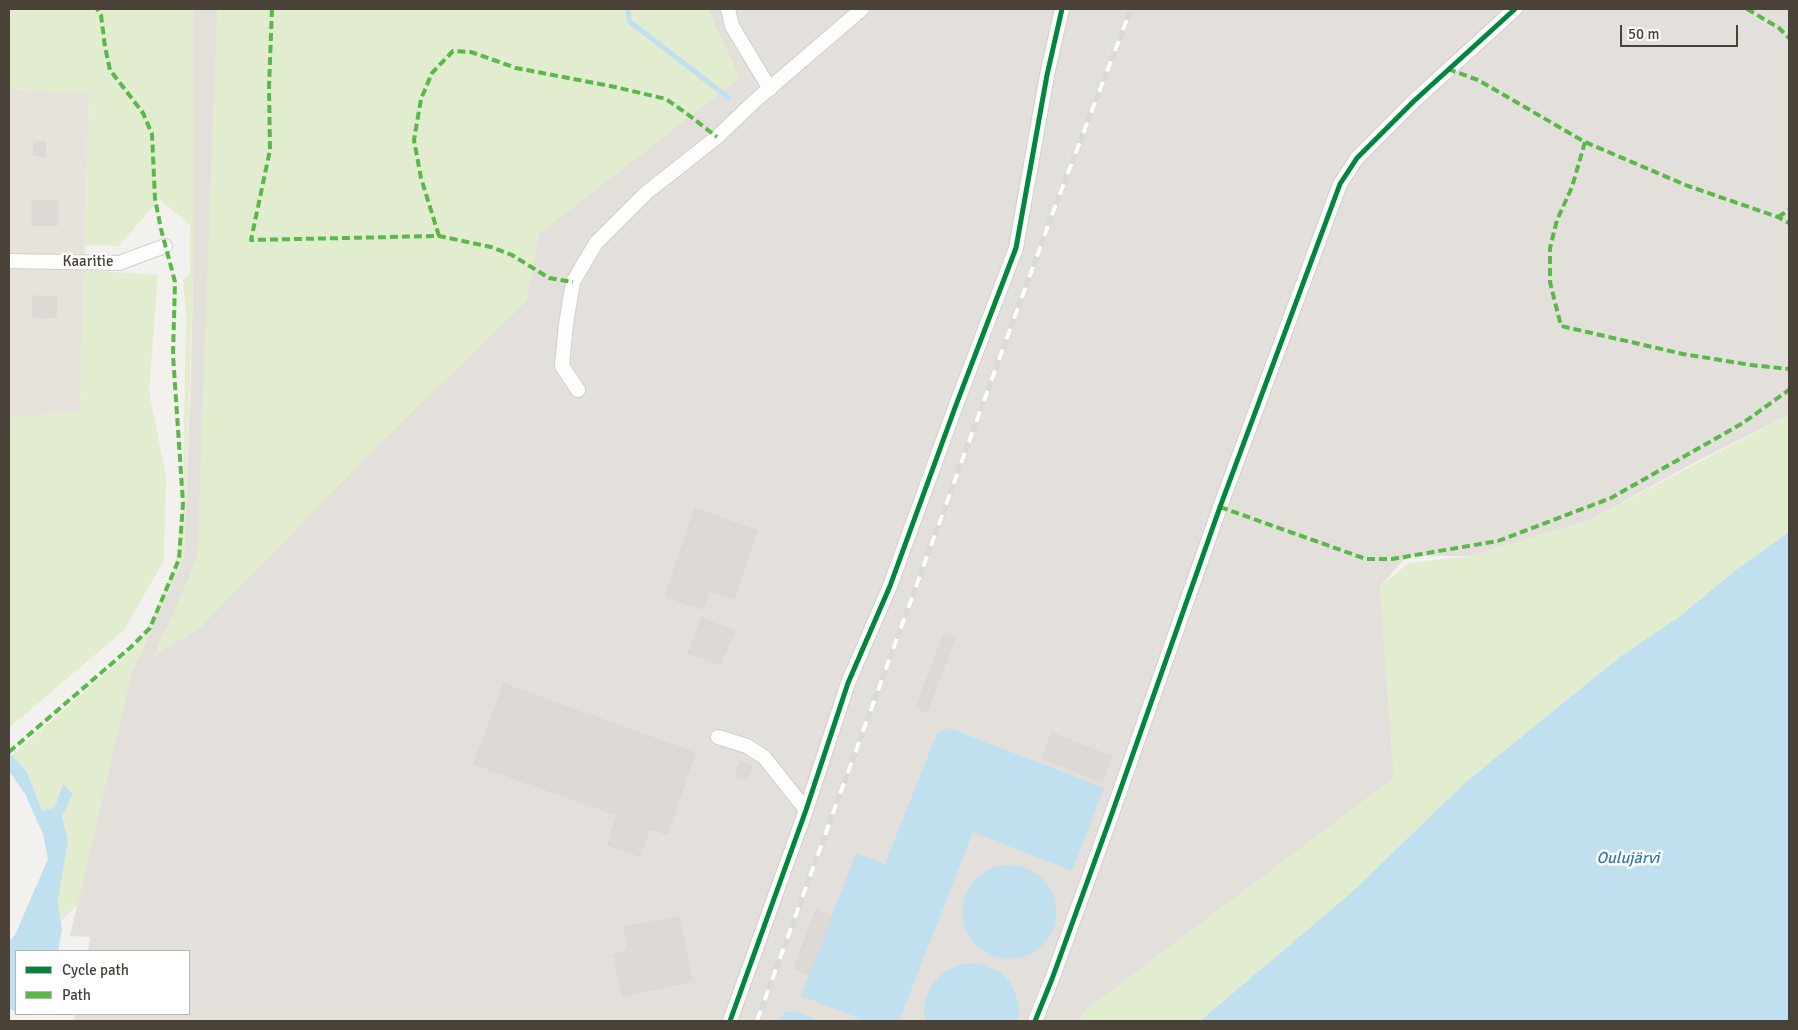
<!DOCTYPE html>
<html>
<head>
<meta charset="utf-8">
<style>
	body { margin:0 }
	#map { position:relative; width:1798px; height:1030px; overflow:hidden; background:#f3f1ed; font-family:Signika,sans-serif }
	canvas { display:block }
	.frame { position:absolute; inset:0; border:10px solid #4a4239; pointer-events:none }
	.legend { position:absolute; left:15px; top:950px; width:175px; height:65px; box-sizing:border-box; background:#fff; border:1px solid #b7b3b0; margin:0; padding:6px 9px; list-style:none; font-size:15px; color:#4a4239 }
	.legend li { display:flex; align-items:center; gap:10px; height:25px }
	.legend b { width:25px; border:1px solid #b7b3b0 }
	.scale { position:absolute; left:1620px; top:25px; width:118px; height:22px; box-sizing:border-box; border:2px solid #4a4239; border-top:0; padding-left:6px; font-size:15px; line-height:18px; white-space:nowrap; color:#4a4239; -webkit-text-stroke:4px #fff; paint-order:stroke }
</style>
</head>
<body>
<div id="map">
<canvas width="1798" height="1030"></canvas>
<div class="frame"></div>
<ul class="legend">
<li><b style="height:6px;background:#00873e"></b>Cycle path</li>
<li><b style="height:6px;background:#58b947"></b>Path</li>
</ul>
<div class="scale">50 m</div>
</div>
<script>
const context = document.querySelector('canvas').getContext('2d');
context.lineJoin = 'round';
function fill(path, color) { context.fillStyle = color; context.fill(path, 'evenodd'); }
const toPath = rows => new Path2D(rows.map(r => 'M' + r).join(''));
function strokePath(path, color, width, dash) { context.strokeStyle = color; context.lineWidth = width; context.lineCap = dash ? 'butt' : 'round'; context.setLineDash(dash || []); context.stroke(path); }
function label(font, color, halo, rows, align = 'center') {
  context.font = font + ' Signika,sans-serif'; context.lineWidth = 5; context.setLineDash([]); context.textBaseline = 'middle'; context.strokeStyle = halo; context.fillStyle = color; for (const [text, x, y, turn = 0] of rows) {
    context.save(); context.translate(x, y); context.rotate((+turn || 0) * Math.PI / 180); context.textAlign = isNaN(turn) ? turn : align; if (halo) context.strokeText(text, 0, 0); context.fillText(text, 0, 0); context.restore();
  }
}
fill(toPath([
	[9,89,89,93,80,412,9,418]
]), '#e7e2dc');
fill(toPath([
	[193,9,1789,9,1789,415,1703,458,1588,521,1472,556,1407,556,1380,586,1394,778,1085,1011,1080,1021,74,1021,75,1014,189,1014,189,951,88,951,90,937,70,936,131,674,184,558,191,373,194,245]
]), '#e3e0dc');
fill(toPath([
	[9,9,193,9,194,245,184,558,131,674,78,904,61,921,58,900,68,841,62,816,55,807,42,811,27,772,12,755,133,649,146,631,175,568,183,503,186,316,183,280,188,276,190,269,190,225,159,199,119,246,85,245,89,93,9,89],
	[217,9,708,9,740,78,539,234,527,301,375,448,200,628,154,656,197,559],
	[84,270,158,275,149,391,166,476,164,560,124,630,9,728,9,418,80,412],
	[1789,415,1789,532,1737,569,1679,617,1621,656,1467,781,1353,891,1200,1021,1080,1021,1085,1011,1394,778,1380,586,1409,563,1472,556,1588,521]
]), '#e2ecce');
fill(toPath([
	[1789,532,1789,1021,1200,1021,1353,891,1467,781,1621,656,1679,617,1737,569],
	[949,728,1104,788,1072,871,973,832,899,1021,866,1021,801,996,856,853,885,864,937,733],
	[9,752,27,772,42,811,55,807,63,784,73,794,62,816,68,841,58,900,62,930,58,951,16,951,16,1012,9,1008,9,942,15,935,48,859,43,834,25,794,9,771],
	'962 912a47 47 0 1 1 94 0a47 47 0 1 1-94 0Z',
	[971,963,986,965,1000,972,1011,983,1017,998,1019,1013,1017,1021,926,1021,924,1015,925,999,932,985,942,973,956,966],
	[795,1011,821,1021,776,1021,786,1012]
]), '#c0e0ef');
strokePath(toPath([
	[628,9,629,21,729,98]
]), '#c0e0ef', 5);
const building = toPath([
	[34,141,46,142,45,157,33,155,34,141],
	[32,201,58,201,58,225,32,225,32,201],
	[33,296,57,297,56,318,32,317,33,296],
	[695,508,757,531,734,599,709,591,703,609,665,597,695,508],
	[702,618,735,631,720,665,688,653,702,618],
	[944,634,955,638,927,712,916,708,944,634],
	[504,684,695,753,667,834,650,829,640,856,608,845,617,815,474,764,504,684],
	[1052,733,1112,757,1102,782,1042,758,1052,733],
	[740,762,752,766,747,780,735,776,740,762],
	[816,910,832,916,809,975,794,968,816,910],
	[679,917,692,981,623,996,613,955,629,950,624,927,679,917]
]);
fill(building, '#dddad6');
strokePath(building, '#dbd8d3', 1);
const street = toPath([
	[728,9,732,26,770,89],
	[9,261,119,263,165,246],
	[578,390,562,366,566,324,573,282,596,243,646,193,717,137,757,99,862,9],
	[718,737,747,746,764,757,806,810],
	[730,1021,806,810,848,683,890,586,956,405,1016,248,1047,75,1062,9],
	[1035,1021,1052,979,1110,819,1220,507,1340,184,1357,158,1414,101,1515,9]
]);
strokePath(street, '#d1cfcb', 16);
strokePath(street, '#fdfdfc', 14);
const rail = toPath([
	[757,1021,1056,204,1131,9]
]);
strokePath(rail, '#dadad9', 5.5);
strokePath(rail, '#fff', 4, [11]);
strokePath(toPath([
	[272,9,269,87,270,150,251,240,439,236,491,247,512,255,549,278,573,282],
	[1747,9,1779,28,1789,38],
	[1448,69,1478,80,1585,142,1688,186,1778,217,1789,223],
	[1585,142,1572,187,1557,220,1550,248,1550,282,1561,326,1683,354,1751,365,1789,369],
	[1778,217,1789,210],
	[439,236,421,178,414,140,421,99,432,73,453,51,471,52,516,68,615,87,666,99,686,113,717,137],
	[1220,507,1366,559,1392,559,1498,541,1611,498,1743,423,1789,390],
	[9,752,131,647,150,628,179,559,183,503,173,355,175,282,161,229,155,199,152,134,143,113,110,70,105,47,101,15,97,9]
]), '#58b947', 4, [8, 4]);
strokePath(toPath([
	[730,1021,806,810,848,683,890,586,956,405,1016,248,1047,75,1062,9],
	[1035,1021,1052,979,1110,819,1220,507,1340,184,1357,158,1414,101,1515,9]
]), '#00873e', 5);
label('15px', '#4a4239', '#fff', [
	["Kaaritie",88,262]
]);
label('italic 16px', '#2f7ba6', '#fff', [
	["Oulujärvi",1628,859]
]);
</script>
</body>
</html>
